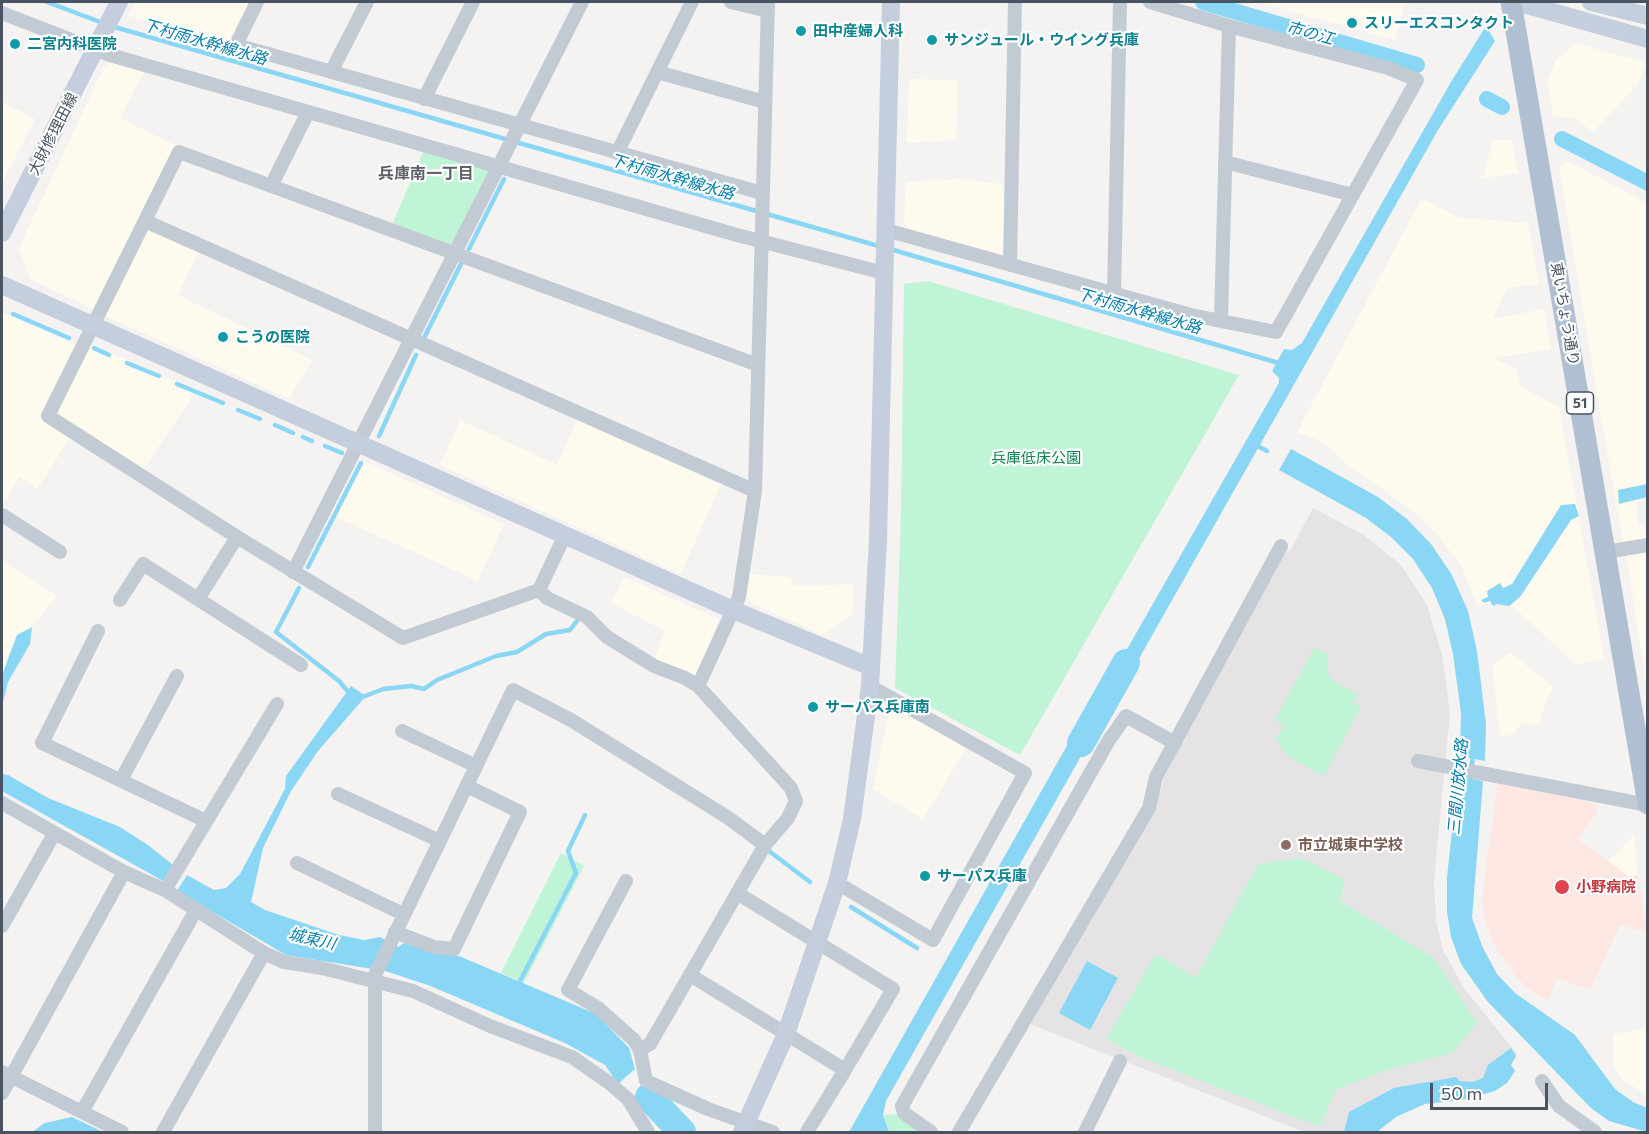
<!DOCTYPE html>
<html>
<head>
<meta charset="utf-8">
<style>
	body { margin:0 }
	#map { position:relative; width:1649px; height:1134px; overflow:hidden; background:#f5f2f2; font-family:Commissioner,sans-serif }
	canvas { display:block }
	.frame { position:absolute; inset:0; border:3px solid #485462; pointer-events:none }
	.scale { position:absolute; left:1430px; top:1083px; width:118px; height:27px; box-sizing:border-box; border:3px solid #485462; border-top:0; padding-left:8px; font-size:18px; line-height:21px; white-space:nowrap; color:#485462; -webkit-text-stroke:4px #fff; paint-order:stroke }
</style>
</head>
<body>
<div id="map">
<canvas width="1649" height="1134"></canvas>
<div class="frame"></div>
<div class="scale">50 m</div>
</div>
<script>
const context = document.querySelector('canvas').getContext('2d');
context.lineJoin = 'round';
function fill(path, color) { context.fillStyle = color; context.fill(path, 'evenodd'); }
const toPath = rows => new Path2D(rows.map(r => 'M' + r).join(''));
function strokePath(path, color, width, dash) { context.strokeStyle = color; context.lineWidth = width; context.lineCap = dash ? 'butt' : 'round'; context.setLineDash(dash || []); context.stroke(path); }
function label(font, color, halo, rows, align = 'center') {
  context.font = font + ' Commissioner,"Noto Sans JP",sans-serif'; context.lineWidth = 4.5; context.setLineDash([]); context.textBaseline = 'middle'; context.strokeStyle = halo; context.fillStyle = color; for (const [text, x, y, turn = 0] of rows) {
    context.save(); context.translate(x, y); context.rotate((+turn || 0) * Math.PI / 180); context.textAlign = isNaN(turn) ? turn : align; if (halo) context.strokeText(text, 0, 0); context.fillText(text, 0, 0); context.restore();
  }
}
fill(toPath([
	[136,2,249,2,227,44,128,16],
	[1258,2,1405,2,1395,40],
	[1576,43,1646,63,1638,84,1593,132,1574,118,1553,116,1547,81,1556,60],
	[112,61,145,70,120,118,177,146,95,310,30,279,19,248,104,67],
	[909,79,958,80,956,140,907,143],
	[2,102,35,119,2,183],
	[1512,139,1518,173,1483,178,1493,141],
	[1568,161,1647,203,1648,425,1645,430,1648,431,1648,495,1638,498,1637,520,1647,533,1647,540,1623,544,1559,169],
	[957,179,1004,184,1003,256,910,229,904,222,906,182],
	[1422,198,1459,218,1528,223,1539,284,1507,288,1492,319,1544,309,1551,349,1495,358,1517,370,1519,386,1559,407,1604,658,1576,665,1506,600,1497,600,1478,607,1462,568,1439,536,1413,511,1348,465,1323,442,1297,432],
	[149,229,199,251,178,295,312,360,289,399,106,316],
	[7,314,75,344,39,417,71,437,37,489,20,477,2,506,2,315],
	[90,344,197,390,142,471,53,414],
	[460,420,557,465,577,420,721,484,681,574,440,465],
	[364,461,504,524,478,581,336,517],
	[1647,549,1647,689,1626,553],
	[2,561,57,596,32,627,17,635,2,676],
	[750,574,790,577,794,586,854,584,852,615,822,635,753,604,746,596],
	[624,577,719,619,697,674,688,675,654,662,665,631,611,603],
	[1510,652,1553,687,1545,703,1539,726,1522,722,1513,735,1500,736,1492,666],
	[898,707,967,747,923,819,873,789,889,712],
	[1634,835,1638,875,1630,877,1608,862],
	[1647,1028,1648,1028,1647,1095,1623,1080,1613,1067,1613,1034]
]), '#fefaed');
fill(toPath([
	[1313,508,1364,535,1401,565,1427,605,1442,654,1450,713,1434,880,1436,920,1443,950,1464,988,1517,1054,1494,1085,1373,1112,1365,1132,1304,1132,1030,1024,1155,809,1165,776,1283,551,1290,551]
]), '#e6e3e4');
fill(toPath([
	[1498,782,1597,804,1597,813,1577,839,1630,877,1638,875,1647,932,1620,925,1590,990,1557,978,1548,1001,1532,992,1515,976,1492,942,1485,920,1482,897]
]), '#fde7e3');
fill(toPath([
	[424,150,489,170,451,246,392,225],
	[928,281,1239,375,1020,755,895,688,901,514,904,284],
	[1314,648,1328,655,1327,668,1331,680,1358,694,1353,703,1361,707,1324,776,1287,756,1276,739,1284,725,1275,720],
	[561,853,584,866,524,983,501,973],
	[1301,858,1344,879,1340,901,1434,958,1477,1023,1452,1053,1390,1069,1335,1090,1320,1127,1145,1059,1106,1039,1156,954,1196,978,1258,864],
	[900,1114,924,1132,889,1132,883,1115]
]), '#bff4d6');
fill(toPath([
	[1486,26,1495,41,1438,130,1115,701,1102,693,1279,383,1279,378,1272,371,1284,349,1292,350,1302,343,1451,82],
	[1291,449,1378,497,1407,519,1431,544,1452,575,1468,611,1477,651,1486,724,1485,761,1460,756,1461,713,1453,654,1445,619,1432,588,1413,559,1391,537,1366,518,1279,470],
	[1647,484,1647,497,1619,504,1618,490],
	[1575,504,1579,516,1571,520,1520,597,1509,606,1497,604,1493,606,1490,601,1484,603,1481,600,1488,597,1487,591,1500,583,1503,588,1512,584,1561,505],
	[32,627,30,644,8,682,2,706,2,676,9,656,17,635],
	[351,686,366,696,318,751,291,791,263,848,251,902,265,910,339,935,364,940,380,937,398,947,404,943,416,944,433,952,459,956,596,1014,629,1048,635,1069,618,1084,605,1065,565,1043,428,985,385,971,286,955,177,891,187,875,214,890,226,888,240,874,285,789,286,776],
	[1091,703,1106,712,886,1101,883,1115,889,1132,849,1132],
	[2,774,8,775,48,798,120,827,148,845,173,865,165,882,2,791],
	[1458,776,1483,781,1472,918,1483,948,1497,974,1515,993,1575,1035,1615,1089,1633,1102,1647,1108,1647,1132,1609,1121,1591,1108,1488,1002,1461,964,1451,937,1447,911,1447,877],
	[1087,961,1118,978,1090,1030,1059,1013],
	[1511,1048,1516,1056,1511,1065,1515,1071,1507,1083,1495,1091,1462,1100,1425,1104,1396,1117,1377,1132,1344,1132,1349,1112,1394,1088,1456,1077,1460,1081,1473,1082,1483,1078,1488,1065],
	[72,1117,103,1132,32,1132,45,1123]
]), '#89d7f4');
strokePath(toPath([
	[47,2,103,23],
	[111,26,882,247],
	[469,249,504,179],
	[890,249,1282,364],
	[13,314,69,338],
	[424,338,461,264],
	[94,348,109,355],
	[127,363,159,376],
	[177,384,223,403],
	[238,410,260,419],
	[275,425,293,433],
	[379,436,416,355],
	[303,437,312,441],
	[1256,445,1267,451],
	[325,446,342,453],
	[308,567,361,463],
	[299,588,276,632,339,681,351,695],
	[360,698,383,689,411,686,424,689,437,680,496,656,517,652,546,634,570,630,579,618],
	[1470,785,1473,754],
	[769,851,810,882],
	[851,907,917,948],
	[518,985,576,873,568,851,585,815]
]), '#89d7f4', 4.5);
strokePath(toPath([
	[1203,2,1417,65],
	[1487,99,1502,107],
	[1562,139,1648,183]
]), '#89d7f4', 16);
strokePath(toPath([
	[1081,743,1126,663],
	[649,1097,682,1132]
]), '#89d7f4', 28);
strokePath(toPath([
	[257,2,236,45,762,193],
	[731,2,768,11],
	[2,13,110,55,737,235,884,273],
	[331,72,367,2],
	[657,72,765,102],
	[424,99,473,2],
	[617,153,692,2],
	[1225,162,1353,195],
	[271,186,308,112],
	[145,221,755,491],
	[886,230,1191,315,1276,332,1417,80,1388,68,1229,26,1150,2],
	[1010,265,1015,2],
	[1114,294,1120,2],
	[1221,319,1229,26],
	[2,515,60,552],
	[565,535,539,590,403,638,237,537,48,416,179,152,758,365],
	[1606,552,1648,545],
	[293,572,582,2],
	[539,590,547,598,587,617,607,637,654,666,685,678,698,686,791,788,796,801,788,818,765,845,650,1044,640,1050,646,1081,708,1109,773,1132],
	[198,599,237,537],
	[120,600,143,564,301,665],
	[98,631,42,743,206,821],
	[698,686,739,597,755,491,768,2],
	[402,731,476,766],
	[1418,761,1648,805],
	[121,780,177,676],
	[338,794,440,841],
	[2,803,124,872,165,890,264,953,284,962,322,968,413,991,490,1026,572,1057,608,1082,628,1099,648,1132],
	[297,863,403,914],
	[626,881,568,990,598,1008,634,1040,640,1050],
	[837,883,933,940,1025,773,870,686],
	[165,890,277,704],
	[2,926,54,834],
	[395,932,434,947,454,949,520,812,467,786],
	[690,975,845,1070,893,989,737,893],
	[2,1072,122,1132],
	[1542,1081,1559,1106,1595,1132],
	[2,1093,124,872],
	[82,1112,196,910],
	[163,1132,264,953],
	[375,1132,375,975,513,690,571,720,727,817,765,845],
	[807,1132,845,1070],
	[931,1132,904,1113,902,1106,1109,740,1126,716,1175,743],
	[959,1132,1149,808,1156,777,1281,546],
	[1085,1132,1120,1061]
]), '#c2cbd4', 14);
strokePath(toPath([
	[1517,2,1648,39],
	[1591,2,1648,16],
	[2,233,119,2],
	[2,285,733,610,871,667],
	[742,1132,786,1034,837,883,852,819,870,686,878,540,891,2]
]), '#c4cedc', 18);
strokePath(toPath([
	[1511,2,1648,804]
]), '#b0c0d2', 21);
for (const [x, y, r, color] of [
	[1352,23,6,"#0f9aa8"],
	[801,31,6,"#0f9aa8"],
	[932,40,6,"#0f9aa8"],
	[15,44,6,"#0f9aa8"],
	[223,337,6,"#0f9aa8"],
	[813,707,6,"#0f9aa8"],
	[1286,845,6,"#8d6e63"],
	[925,876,6,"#0f9aa8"],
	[1562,887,8,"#e0444e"]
]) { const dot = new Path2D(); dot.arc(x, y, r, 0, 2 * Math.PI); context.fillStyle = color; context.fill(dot); strokePath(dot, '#fff', 2); }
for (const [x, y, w] of [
	[1580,403,27]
]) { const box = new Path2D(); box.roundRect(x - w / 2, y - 11, w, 22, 4.5); context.fillStyle = '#fff'; context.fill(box); strokePath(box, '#485462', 1.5); }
label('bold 14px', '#485462', null, [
	["51",1580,403]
]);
label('bold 15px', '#0d838f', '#fff', [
	["スリーエスコンタクト",1364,23],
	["田中産婦人科",813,31],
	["サンジュール・ウイング兵庫",944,40],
	["二宮内科医院",27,44],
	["こうの医院",235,337],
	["サーパス兵庫南",825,707],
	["サーパス兵庫",937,876]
], 'left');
label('15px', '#485462', '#fff', [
	["大財修理田線",53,134,-63],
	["東いちょう通り",1565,314,80]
]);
label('15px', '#108552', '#fff', [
	["兵庫低床公園",1036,458]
]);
label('bold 15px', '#785e54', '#fff', [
	["市立城東中学校",1298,845]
], 'left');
label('bold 15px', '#be3a42', '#fff', [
	["小野病院",1576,887]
], 'left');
label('italic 16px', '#037eab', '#fff', [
	["市の江",1310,33,16],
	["下村雨水幹線水路",205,42,16],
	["下村雨水幹線水路",672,177,16],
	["下村雨水幹線水路",1139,311,16],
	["三間川放水路",1458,787,-85],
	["城東川",312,939,13]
]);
label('bold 16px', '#5e6268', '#fff', [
	["兵庫南一丁目",426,174]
]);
</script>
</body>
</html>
